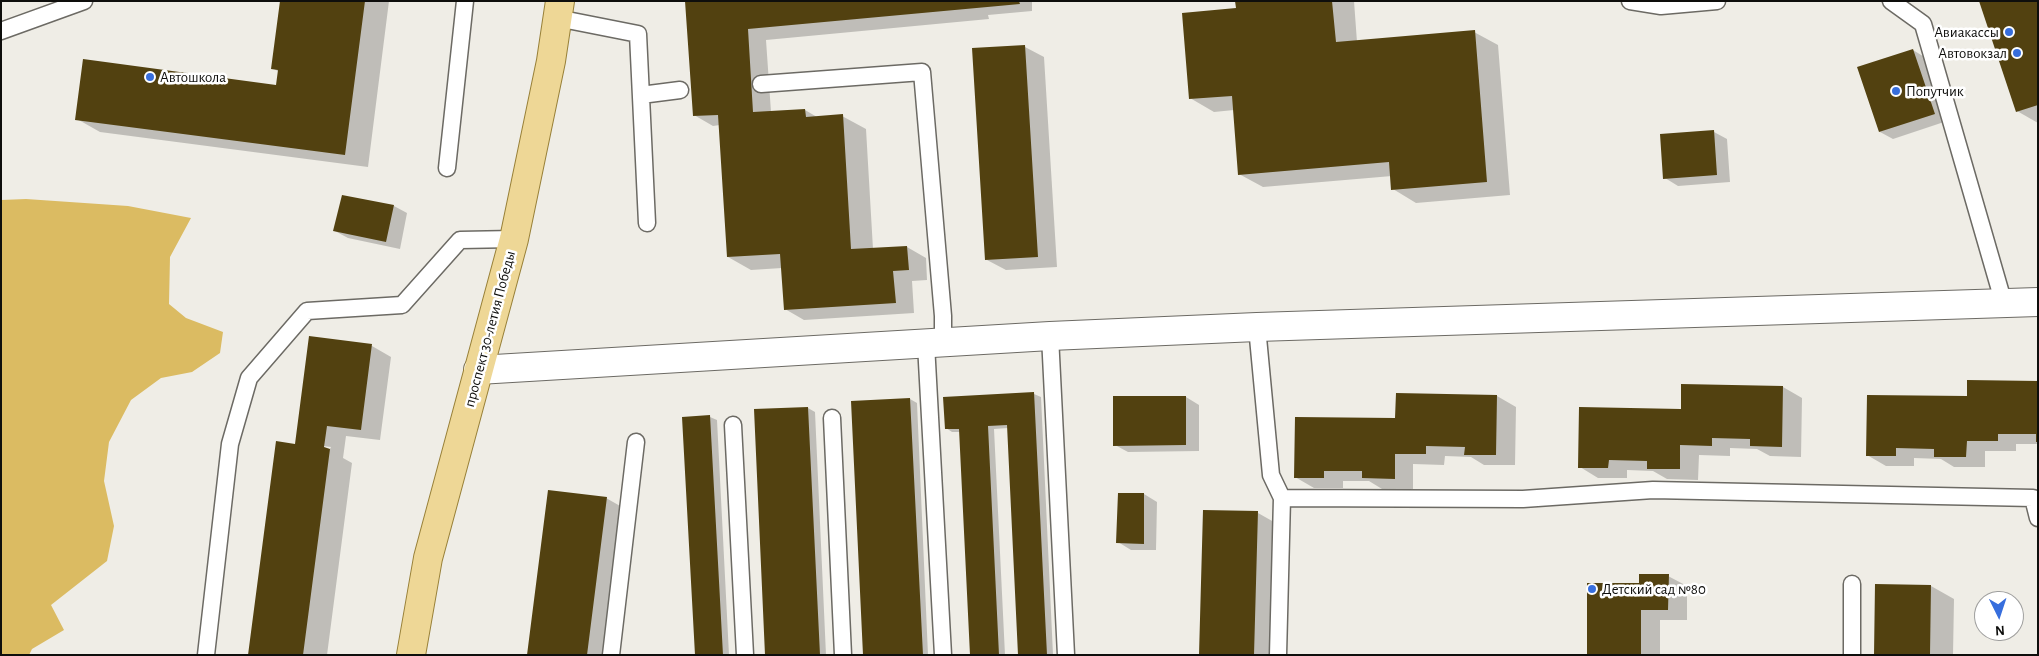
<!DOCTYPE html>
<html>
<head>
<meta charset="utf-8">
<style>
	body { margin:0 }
	#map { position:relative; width:2039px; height:656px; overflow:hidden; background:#efede6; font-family:"Alegreya Sans",sans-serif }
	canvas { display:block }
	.frame { position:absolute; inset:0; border:2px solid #0e0e0c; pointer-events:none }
	.north { position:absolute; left:1974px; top:591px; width:50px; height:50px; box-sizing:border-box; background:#fff; border:1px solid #9f9f9e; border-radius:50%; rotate:176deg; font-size:14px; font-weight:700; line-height:20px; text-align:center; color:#0e0e0c }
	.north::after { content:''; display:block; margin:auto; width:18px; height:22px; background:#376edd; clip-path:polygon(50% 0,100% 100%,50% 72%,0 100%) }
</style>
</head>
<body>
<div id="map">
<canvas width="2039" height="656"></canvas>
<div class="frame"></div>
<div class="north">N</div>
</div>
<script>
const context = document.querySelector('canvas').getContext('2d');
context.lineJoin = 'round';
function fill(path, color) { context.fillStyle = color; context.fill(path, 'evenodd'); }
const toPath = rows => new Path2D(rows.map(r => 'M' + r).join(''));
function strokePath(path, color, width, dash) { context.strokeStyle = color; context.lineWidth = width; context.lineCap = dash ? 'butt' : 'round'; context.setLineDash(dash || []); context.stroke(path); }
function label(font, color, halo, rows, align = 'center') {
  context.font = font + ' "Alegreya Sans",sans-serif'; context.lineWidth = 5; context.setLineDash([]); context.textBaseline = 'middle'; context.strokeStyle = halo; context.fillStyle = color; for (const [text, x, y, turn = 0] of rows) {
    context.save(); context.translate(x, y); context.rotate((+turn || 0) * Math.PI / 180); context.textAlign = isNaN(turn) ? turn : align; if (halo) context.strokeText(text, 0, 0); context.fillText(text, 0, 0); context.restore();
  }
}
fill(toPath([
	[26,199,128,206,191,218,170,257,169,304,186,318,223,332,220,353,192,372,161,378,131,400,109,442,104,481,114,526,107,561,51,605,64,630,32,649,29,655,1,655,1,200]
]), '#dbbb62');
fill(toPath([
	[282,1,389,1,368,167,100,132,77,119,277,86,279,72,273,68],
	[687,1,1032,1,1032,11,988,15,989,19,766,40,771,112,805,110,817,117,842,116,866,129,873,249,907,247,926,258,927,280,912,281,914,313,804,320,785,309,782,268,751,270,728,257,720,125,713,126,694,115],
	[1236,1,1354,1,1357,42,1474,32,1498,45,1510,195,1416,203,1393,189,1392,176,1263,187,1239,174,1234,110,1214,112,1190,98,1237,10],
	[2038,1,2038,123,2017,111],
	[1025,47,1044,57,1057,267,1006,270,987,260],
	[1913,50,1926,58,1947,121,1893,139,1880,132],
	[1714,132,1727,139,1730,182,1678,186,1665,178],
	[394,206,407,213,400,249,348,238,335,231],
	[310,338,372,346,391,357,380,440,346,436,343,458,352,463,327,655,249,655,296,445],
	[315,445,331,447,330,449,315,448],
	[2038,382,2038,444,2016,444,2016,451,1985,451,1985,467,1954,467,1941,459,1914,458,1914,466,1886,466,1867,455,1969,398],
	[1783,387,1802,398,1801,457,1770,456,1757,449,1730,448,1730,456,1699,455,1698,480,1667,479,1653,471,1627,470,1627,478,1598,478,1580,467,1682,410],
	[1034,394,1041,397,1053,655,1019,655,1008,428,994,429,1005,655,971,655,961,432,952,432,946,428,945,398],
	[1497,396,1516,407,1515,465,1484,465,1471,457,1445,456,1444,465,1413,464,1413,489,1382,489,1369,481,1343,481,1343,488,1314,488,1295,477,1397,420],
	[1186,397,1199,405,1199,451,1128,452,1115,445],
	[910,399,917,403,928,655,864,655],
	[808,408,815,412,826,655,766,655,755,411],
	[710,417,717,420,729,655,696,655,684,419],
	[1144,494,1157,502,1156,550,1131,550,1118,542],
	[606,498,629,511,611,655,529,655],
	[1258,513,1281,526,1278,655,1200,655],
	[1668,576,1687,586,1687,620,1660,620,1660,655,1588,655,1640,584],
	[1931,586,1954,599,1953,655,1875,655]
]), '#0003');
fill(toPath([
	[280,1,365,1,345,155,75,120,83,59,276,85,278,70,271,69],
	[685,1,1019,1,1020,4,748,29,753,112,805,109,806,117,843,114,851,249,907,246,909,270,893,271,896,303,784,310,780,254,727,257,718,115,693,116],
	[1235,1,1332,1,1336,42,1475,30,1487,182,1391,190,1389,162,1238,175,1232,96,1189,99,1182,13,1236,8],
	[1979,1,2038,1,2038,105,2016,112],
	[1025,45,1038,257,985,260,972,48],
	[1913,49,1935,114,1879,132,1857,67],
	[1714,130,1717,175,1663,179,1660,134],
	[342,195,394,205,386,242,333,231],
	[309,336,372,344,361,430,327,426,324,447,330,449,303,655,248,655,276,441,295,444],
	[1967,380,2038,381,2038,442,2036,442,2036,434,1998,434,1998,441,1967,441,1966,457,1934,457,1934,449,1896,448,1896,456,1866,456,1867,395,1967,396],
	[1681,384,1783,386,1782,447,1750,446,1750,439,1712,438,1712,446,1680,445,1680,469,1647,469,1647,461,1609,460,1608,468,1578,468,1579,407,1681,409],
	[1034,392,1047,655,1018,655,1007,425,988,426,999,655,970,655,959,429,945,429,943,397],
	[1396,393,1497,395,1496,455,1464,455,1465,447,1426,446,1426,454,1395,454,1395,479,1362,478,1362,471,1324,471,1324,478,1294,478,1295,417,1395,418],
	[1113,396,1186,396,1186,445,1113,446],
	[910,398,923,655,863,655,851,401],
	[808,407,820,655,765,655,754,409],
	[710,415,723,655,695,655,682,417],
	[548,490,607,497,587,655,527,655],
	[1118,493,1144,493,1144,544,1116,543],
	[1203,510,1258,511,1254,655,1199,655],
	[1639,574,1669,574,1668,610,1641,610,1641,655,1587,655,1587,583,1639,583],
	[1875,584,1931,585,1930,655,1874,655]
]), '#524110');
const service = toPath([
	[1630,1,1661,6,1717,1],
	[1891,1,1923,24,2004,304],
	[557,18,638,34,647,223],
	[1,31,84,1],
	[761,84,922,72,943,316,943,343],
	[641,95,680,90],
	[447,168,465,1],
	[1257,327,1271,475,1282,498,1278,655],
	[1050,336,1066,655],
	[926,344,943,655],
	[832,418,843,655],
	[733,425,745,655],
	[1282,498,1523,499,1653,490,2033,498,2038,518],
	[1852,584,1852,655],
	[206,655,230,444,249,378,307,311,402,305,460,240,514,239],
	[611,655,636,442]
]);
const tertiary = toPath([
	[478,370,1050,336,1257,327,2038,302]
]);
const primary = toPath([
	[411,655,428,558,514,239,551,61,560,1]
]);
strokePath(service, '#6c6a64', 19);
strokePath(tertiary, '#6c6a64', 30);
strokePath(primary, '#988038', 30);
strokePath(service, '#fff', 16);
strokePath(tertiary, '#fff', 28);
strokePath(primary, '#eed796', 28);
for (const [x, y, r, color] of [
	[2009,32,5,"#376edd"],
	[2017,53,5,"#376edd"],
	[150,77,5,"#376edd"],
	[1896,91,5,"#376edd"],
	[1592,589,5,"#376edd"]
]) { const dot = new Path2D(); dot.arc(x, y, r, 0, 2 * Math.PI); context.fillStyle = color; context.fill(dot); strokePath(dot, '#fff', 2); }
label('15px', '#0e0e0c', '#fff', [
	["Авиакассы",1999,32,"right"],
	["Автовокзал",2007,53,"right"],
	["Автошкола",160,77],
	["Попутчик",1906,91],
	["Детский сад №80",1602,589]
], 'left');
label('15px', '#0e0e0c', '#fff', [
	["проспект 30-летия Победы",490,329,-75]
]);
</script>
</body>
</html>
